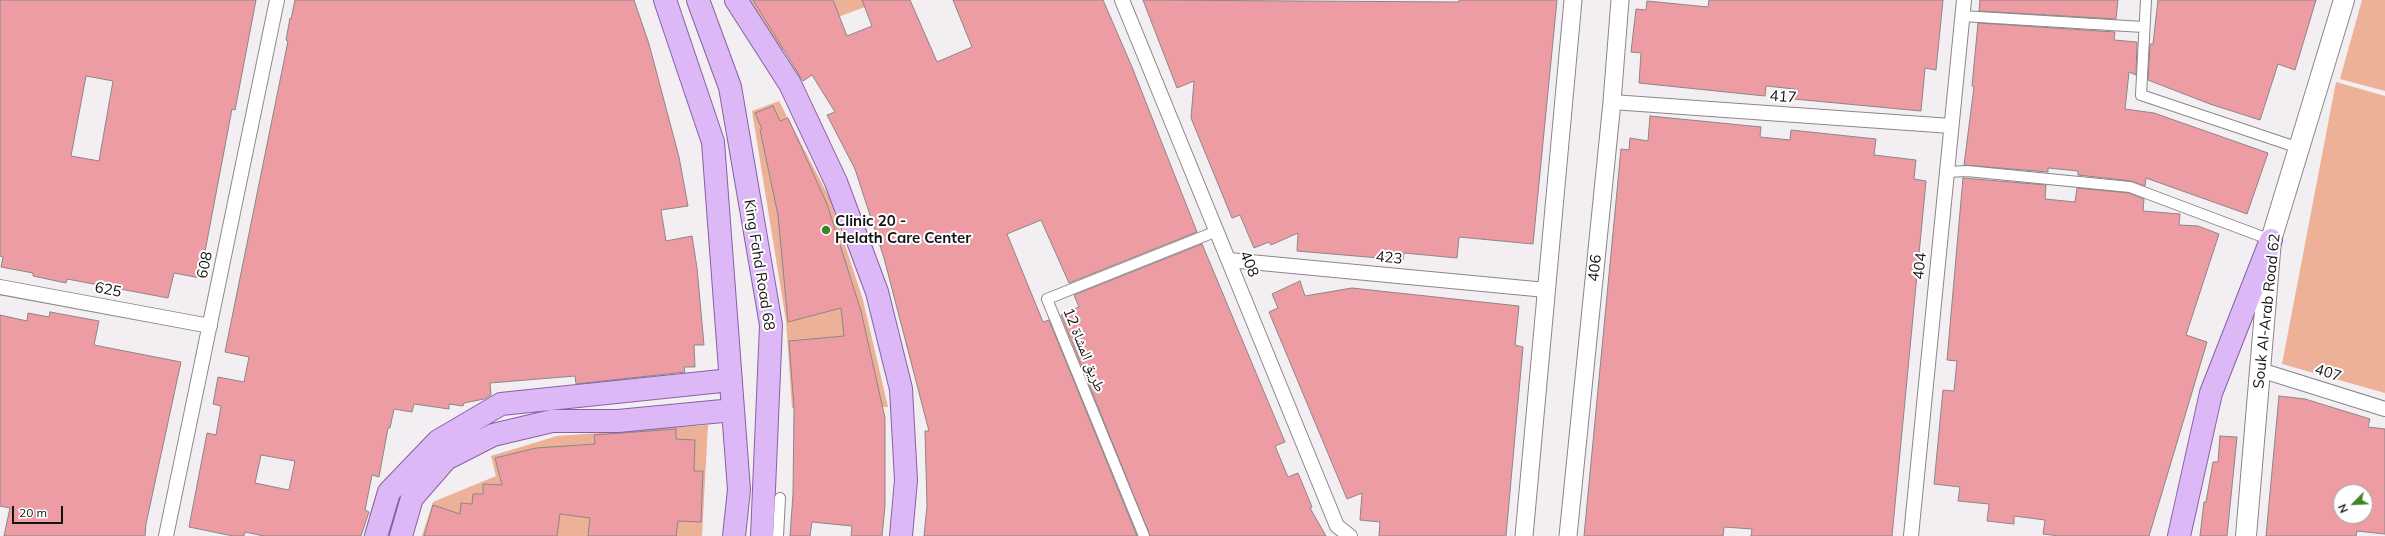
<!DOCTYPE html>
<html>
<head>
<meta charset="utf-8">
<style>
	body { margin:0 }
	#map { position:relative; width:2385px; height:536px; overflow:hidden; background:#f3eef1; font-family:Mulish,sans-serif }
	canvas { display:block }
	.north { position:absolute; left:2333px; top:484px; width:40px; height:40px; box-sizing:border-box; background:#fff; border:1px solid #a1a1a1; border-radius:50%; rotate:246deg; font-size:11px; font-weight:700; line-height:16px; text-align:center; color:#141314 }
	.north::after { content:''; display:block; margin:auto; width:14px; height:18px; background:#3e8428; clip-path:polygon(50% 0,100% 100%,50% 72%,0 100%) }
	.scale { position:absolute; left:12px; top:506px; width:51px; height:18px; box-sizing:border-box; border:2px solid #141314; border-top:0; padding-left:5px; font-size:12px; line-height:14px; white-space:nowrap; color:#141314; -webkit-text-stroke:3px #fff; paint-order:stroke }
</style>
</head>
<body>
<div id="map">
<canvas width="2385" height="536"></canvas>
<div class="north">N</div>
<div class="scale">20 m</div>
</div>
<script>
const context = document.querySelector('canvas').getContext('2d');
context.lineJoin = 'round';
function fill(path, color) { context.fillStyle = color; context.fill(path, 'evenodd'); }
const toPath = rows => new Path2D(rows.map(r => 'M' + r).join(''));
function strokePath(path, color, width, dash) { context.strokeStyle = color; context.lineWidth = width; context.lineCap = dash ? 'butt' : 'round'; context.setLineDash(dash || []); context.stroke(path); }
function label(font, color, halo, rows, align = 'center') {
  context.font = font + ' Mulish,"Noto Naskh Arabic",sans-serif'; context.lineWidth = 4; context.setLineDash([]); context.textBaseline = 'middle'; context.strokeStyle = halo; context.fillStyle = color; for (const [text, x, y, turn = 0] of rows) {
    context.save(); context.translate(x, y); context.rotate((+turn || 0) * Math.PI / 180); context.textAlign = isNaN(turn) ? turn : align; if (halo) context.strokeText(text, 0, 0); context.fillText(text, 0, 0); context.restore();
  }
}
fill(toPath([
	[749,0,884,0,838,17,781,51],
	[2362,0,2385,0,2385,91,2340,79],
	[2336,82,2385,96,2385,393,2282,364],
	[779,101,830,199,863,300,888,407,792,408,786,321,752,111],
	[708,425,702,536,422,536,433,502,496,476,491,456,557,436]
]), '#ecb197');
const building = toPath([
	[0,0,256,0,235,110,232,109,200,278,174,273,168,298,67,279,66,283,33,276,33,273,1,267,3,257,0,256,0,0],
	[86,76,113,81,99,161,71,156,86,76],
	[295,0,634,0,649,44,679,157,688,206,661,210,666,241,692,236,697,268,704,345,694,345,695,367,684,367,685,372,576,384,575,376,490,383,491,395,484,399,464,403,463,406,449,404,449,409,414,404,412,412,394,409,390,428,388,428,379,477,372,475,365,510,369,512,361,536,264,536,245,532,244,536,233,536,189,527,207,433,216,435,221,406,213,404,218,377,244,382,249,357,225,352,288,41,286,40,290,18,291,19,295,0],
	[261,455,295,461,289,490,255,483,261,455],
	[753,0,833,0,847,36,872,26,862,0,910,0,937,62,972,47,953,0,1103,0,1132,67,1197,232,1069,283,1041,220,1007,234,1043,322,1049,320,1137,536,924,536,927,506,925,431,929,431,884,258,855,169,827,115,835,112,812,75,803,81,753,0],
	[1143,0,1459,2,1459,0,1557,0,1533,244,1459,237,1457,258,1404,253,1403,260,1297,251,1298,233,1271,245,1269,242,1254,248,1240,215,1232,218,1191,118,1194,81,1177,88,1143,0],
	[1709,0,1943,0,1936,70,1925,68,1921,111,1794,99,1795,89,1766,86,1765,96,1639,83,1641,53,1631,52,1636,9,1646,10,1647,1,1708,7,1709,0],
	[1980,0,2118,0,2116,19,1979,11,1980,0],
	[2158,0,2316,0,2295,70,2278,64,2260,120,2210,104,2148,80,2150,44,2153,44,2158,0],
	[1978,23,2115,32,2114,40,2137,42,2136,75,2129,72,2125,109,2154,113,2268,153,2247,214,2146,178,2145,186,2131,181,2078,175,2078,171,2048,168,2048,172,1964,165,1974,87,1972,86,1978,23],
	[773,106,780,121,788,118,827,204,861,311,885,418,885,506,882,536,851,536,852,526,812,522,810,536,790,536,793,494,794,408,789,341,844,336,841,308,788,322,778,215,760,130,762,129,755,113,773,106],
	[1650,116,1761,127,1760,137,1790,140,1791,130,1876,139,1874,155,1916,160,1914,179,1926,181,1892,536,1751,536,1752,529,1724,527,1723,536,1584,536,1621,149,1629,150,1630,138,1648,141,1650,116],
	[1963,178,2046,185,2045,199,2075,202,2077,188,2129,193,2144,199,2143,211,2180,214,2179,225,2198,226,2219,234,2186,335,2207,342,2149,536,2059,536,2043,534,2045,520,2014,516,2014,524,1987,521,1989,504,1958,501,1960,487,1934,484,1943,390,1954,391,1957,361,1947,360,1963,178],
	[1202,244,1285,442,1275,446,1288,477,1298,473,1312,507,1310,508,1326,536,1150,536,1061,315,1079,307,1074,295,1202,244],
	[1300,281,1305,296,1352,288,1519,306,1515,345,1523,347,1506,536,1379,536,1380,522,1360,520,1362,493,1347,499,1269,312,1278,308,1272,294,1300,281],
	[50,312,99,321,94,345,181,362,146,524,145,536,4,536,10,508,0,506,0,315,27,321,28,313,49,317,50,312],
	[2279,396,2305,399,2370,419,2368,427,2385,429,2385,534,2357,531,2356,536,2266,536,2279,396],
	[2341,492,2365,492,2365,516,2341,516,2341,492],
	[676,429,676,439,695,440,694,471,703,471,701,522,678,521,676,536,588,536,590,518,560,514,557,536,424,536,433,505,460,514,461,503,472,504,473,494,483,494,483,484,502,485,495,458,536,448,595,444,594,435,676,429],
	[2220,436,2237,437,2227,536,2200,536,2204,502,2206,502,2213,462,2218,462,2220,436]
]);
fill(building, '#ed9ca4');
strokePath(building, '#8b8687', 1);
const pedestrian = toPath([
	[2146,0,2141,95,2299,148],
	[1962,16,2143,27],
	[1947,172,1967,171,2130,187,2271,240],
	[778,536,780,498],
	[1144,536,1047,299,1217,231]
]);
const minor = toPath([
	[1122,0,1337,526,1350,536],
	[1612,102,1951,126],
	[1229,260,1546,290],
	[0,287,210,326],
	[2260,370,2385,409],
	[166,536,277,0],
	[1911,536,1964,0]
]);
const tertiary = toPath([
	[1524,536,1573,0],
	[1568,536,1612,102,1620,0]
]);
const secondary = toPath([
	[2246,536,2271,240,2344,0]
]);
const primary = toPath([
	[665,0,713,142,739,490,734,536],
	[698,0,730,87,771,325,762,536],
	[736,0,790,84,836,182,877,292,901,389,906,480,901,536],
	[376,536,389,492,438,441,501,404,731,380],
	[401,536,412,498,446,459,493,435,552,421,618,421,733,410],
	[2179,536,2211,393,2271,240]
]);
strokePath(pedestrian, '#8b8789', 12);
strokePath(minor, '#8b8789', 16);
strokePath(tertiary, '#8b8789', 19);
strokePath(secondary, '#8b8789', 22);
strokePath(primary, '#8860a4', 24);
strokePath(pedestrian, '#fff', 10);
strokePath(minor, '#fff', 14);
strokePath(tertiary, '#fff', 17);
strokePath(secondary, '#fff', 20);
strokePath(primary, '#ddb8f7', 22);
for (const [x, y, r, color] of [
	[826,230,5,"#3e8428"]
]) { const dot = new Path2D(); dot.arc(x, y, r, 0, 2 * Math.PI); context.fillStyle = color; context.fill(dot); strokePath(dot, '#fff', 1.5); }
label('15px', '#141314', '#fff', [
	["417",1783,97,4],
	["423",1389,258,5],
	["408",1249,264,68],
	["608",205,265,-78],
	["King Fahd Road 68",759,265,81],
	["404",1920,266,-84],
	["406",1595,268,-84],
	["625",108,290,11],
	["Souk Al-Arab Road 62",2267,311,-84],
	["طريق المشاة 12",1084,350,68],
	["407",2328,373,17]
]);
label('bold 15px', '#141314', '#fff', [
	["Clinic 20 -",835,221],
	["Helath Care Center",835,238]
], 'left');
</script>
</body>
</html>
